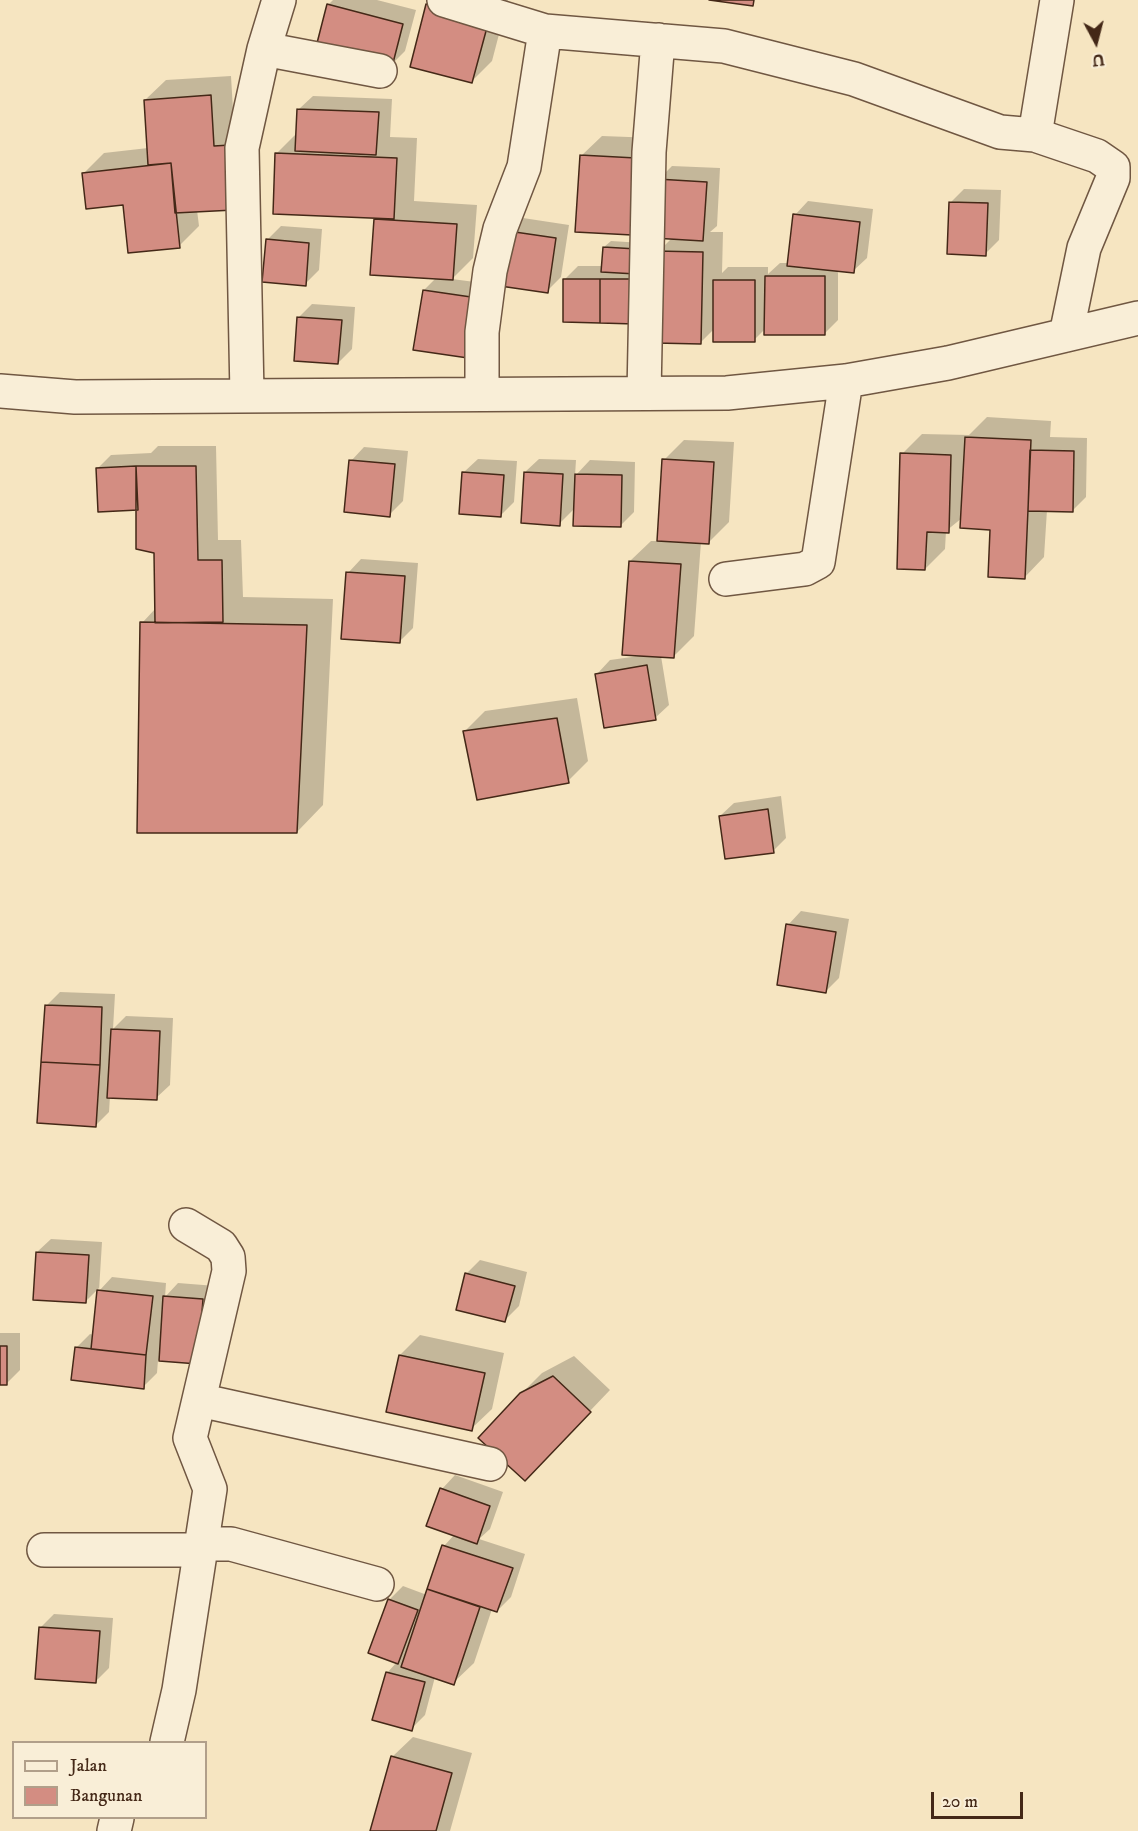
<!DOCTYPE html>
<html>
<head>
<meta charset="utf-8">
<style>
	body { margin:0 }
	#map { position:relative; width:1138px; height:1831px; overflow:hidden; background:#f6e5c1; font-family:"IM FELL DW Pica",serif }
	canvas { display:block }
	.legend { position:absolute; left:12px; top:1741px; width:195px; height:78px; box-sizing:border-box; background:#f9eed7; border:2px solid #b19f8a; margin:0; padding:8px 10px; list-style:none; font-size:18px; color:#442817 }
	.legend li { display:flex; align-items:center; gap:12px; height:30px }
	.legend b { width:30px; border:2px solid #b19f8a }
	.north { position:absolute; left:1066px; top:12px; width:60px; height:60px; -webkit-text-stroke:4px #f9eed7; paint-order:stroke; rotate:173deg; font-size:16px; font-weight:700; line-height:24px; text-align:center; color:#442817 }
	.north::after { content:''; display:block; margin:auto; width:21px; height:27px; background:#442817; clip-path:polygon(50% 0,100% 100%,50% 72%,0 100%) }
	.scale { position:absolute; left:931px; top:1792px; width:92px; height:27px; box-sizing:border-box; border:3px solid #442817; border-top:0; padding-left:8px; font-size:18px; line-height:21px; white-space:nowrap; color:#442817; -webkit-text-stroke:4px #f9eed7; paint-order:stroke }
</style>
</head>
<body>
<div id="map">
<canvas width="1138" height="1831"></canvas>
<ul class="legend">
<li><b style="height:8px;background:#f9eed7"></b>Jalan</li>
<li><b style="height:16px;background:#d38d82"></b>Bangunan</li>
</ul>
<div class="north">U</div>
<div class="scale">20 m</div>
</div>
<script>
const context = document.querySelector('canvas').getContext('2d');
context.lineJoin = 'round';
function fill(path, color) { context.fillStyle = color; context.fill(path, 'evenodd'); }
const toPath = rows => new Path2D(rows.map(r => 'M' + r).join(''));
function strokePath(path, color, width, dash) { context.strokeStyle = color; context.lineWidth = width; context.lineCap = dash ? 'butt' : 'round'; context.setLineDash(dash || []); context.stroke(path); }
fill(toPath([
	[333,0,377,0,416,10,405,51,391,65,329,4],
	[433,0,508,0,492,61,472,81,428,5],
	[231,76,234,127,250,126,197,210,199,226,179,246,83,174,104,153,148,148,145,100,166,80],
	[313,96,392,99,390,137,417,138,414,201,477,205,473,258,452,279,490,284,481,343,424,290,437,277,372,273,376,217,277,153,298,132,299,109],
	[602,136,656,138,652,214,581,156],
	[672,166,720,168,717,226,710,232,723,232,722,273,728,267,768,267,768,274,780,263,789,263,795,215,808,201,873,209,867,258,853,271,838,270,838,320,824,334,766,328,754,340,714,329,701,342,658,252,672,238,658,180],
	[964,189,1001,190,999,240,985,254,951,202],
	[523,218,569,225,561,277,547,291,510,232],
	[281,226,322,229,319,270,305,284,267,240],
	[611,241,643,243,648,308,565,279,578,266,603,266,604,247],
	[312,304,355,307,352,349,338,363,298,318],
	[987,417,1051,421,1050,437,1087,438,1086,497,1072,511,1047,510,1044,557,1024,578,992,529,962,518,946,531,945,549,925,569,902,454,922,434,969,435],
	[684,440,734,442,729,522,709,542,701,542,694,636,673,657,661,656,669,705,655,718,597,674,610,660,639,656,630,561,651,541,659,541,664,460],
	[158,446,216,446,218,540,241,540,243,597,333,599,323,805,297,832,142,623,156,608,155,552,137,509,98,468,111,455,151,453],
	[364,447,408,451,403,501,389,515,351,461],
	[478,459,517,461,514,502,500,516,464,472],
	[539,459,576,460,575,476,590,460,635,462,634,512,620,526,575,508,559,524,525,472],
	[361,559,418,563,413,628,399,642,348,573],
	[577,698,588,761,568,781,464,732,485,711],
	[781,796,786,838,773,851,720,816,734,803],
	[801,911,849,919,839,978,826,991,788,925],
	[60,992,115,994,113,1029,126,1016,173,1018,170,1085,156,1098,110,1096,109,1112,96,1125,46,1006],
	[51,1239,102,1242,99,1291,112,1277,166,1283,165,1297,178,1283,216,1286,198,1362,158,1360,157,1373,143,1387,76,1348,90,1334,94,1335,99,1288,86,1301,37,1252],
	[480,1260,527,1272,519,1306,505,1320,466,1274],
	[0,1333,20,1333,20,1370,7,1383,0,1384],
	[420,1335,504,1353,492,1409,471,1429,400,1355],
	[574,1356,610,1390,545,1458,521,1394,542,1373],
	[455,1475,503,1492,490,1529,479,1539,525,1554,511,1597,497,1611,492,1609,474,1663,453,1683,435,1677,425,1715,411,1729,387,1673,397,1662,389,1600,403,1586,427,1595,444,1546,454,1535,442,1489],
	[54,1614,113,1618,109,1668,96,1681,40,1628],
	[413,1737,472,1753,450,1831,372,1831,392,1757]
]), '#0003');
const building = toPath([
	[709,0,754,0,753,6,709,0],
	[327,4,403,24,392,67,316,47,327,4],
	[426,4,489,20,472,83,410,67,426,4],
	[211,95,214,146,230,145,234,210,175,213,171,163,148,165,144,100,211,95],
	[297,109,379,112,376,155,295,151,297,109],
	[275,153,397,158,394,219,273,214,275,153],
	[580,155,636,158,632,235,575,232,580,155],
	[171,163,180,248,128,253,123,205,86,209,82,173,171,163],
	[657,179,707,182,703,241,653,238,657,179],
	[949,202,988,203,986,256,947,254,949,202],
	[793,214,860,222,854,273,787,266,793,214],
	[374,219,457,224,453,280,370,275,374,219],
	[508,231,556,238,548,293,500,286,508,231],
	[266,239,309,243,306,286,262,282,266,239],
	[603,247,637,249,636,274,601,272,603,247],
	[656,251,703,252,701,344,655,343,656,251],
	[765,276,825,276,825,335,764,335,765,276],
	[563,279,600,279,600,323,563,322,563,279],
	[600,279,636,279,635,324,600,323,600,279],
	[713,280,755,280,755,342,713,342,713,280],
	[423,290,478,298,468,358,413,350,423,290],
	[297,317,342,320,338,364,294,361,297,317],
	[965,437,1031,440,1025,579,988,577,990,530,960,528,965,437],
	[1030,450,1074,451,1073,512,1028,511,1030,450],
	[900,453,951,455,949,533,927,532,925,570,897,569,900,453],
	[662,459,714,462,709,544,657,541,662,459],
	[349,460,395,464,390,517,344,512,349,460],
	[136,466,196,466,198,560,222,560,223,622,155,623,154,553,136,549,136,466],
	[136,466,138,510,98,512,96,468,136,466],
	[462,472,504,475,501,517,459,514,462,472],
	[524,472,563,474,560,526,521,523,524,472],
	[575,474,622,475,621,527,573,526,575,474],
	[629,561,681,564,674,658,622,655,629,561],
	[346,572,405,576,400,643,341,639,346,572],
	[140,622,307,625,297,833,137,833,140,622],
	[647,665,656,720,604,728,595,674,647,665],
	[557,718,569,783,477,800,463,731,557,718],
	[768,809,774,853,725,859,719,816,768,809],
	[786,924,836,932,826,993,777,985,786,924],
	[45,1005,102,1007,100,1065,41,1062,45,1005],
	[111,1029,160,1031,157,1100,107,1098,111,1029],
	[41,1062,100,1065,96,1127,37,1123,41,1062],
	[36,1252,89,1255,86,1303,33,1300,36,1252],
	[465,1273,515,1286,505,1322,456,1310,465,1273],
	[97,1290,153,1296,146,1355,91,1349,97,1290],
	[163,1296,203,1299,198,1364,159,1361,163,1296],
	[0,1346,7,1346,7,1385,0,1385,0,1346],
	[75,1347,146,1355,144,1389,71,1380,75,1347],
	[399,1355,485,1373,472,1431,386,1412,399,1355],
	[553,1376,591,1412,525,1481,478,1438,520,1393,553,1376],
	[440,1488,490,1506,477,1544,426,1526,440,1488],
	[442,1545,513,1568,497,1612,427,1589,442,1545],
	[427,1589,480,1607,454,1685,401,1667,427,1589],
	[388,1599,418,1610,398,1664,368,1653,388,1599],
	[39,1627,100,1631,96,1683,35,1679,39,1627],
	[386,1672,425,1682,412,1731,372,1720,386,1672],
	[391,1756,452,1773,436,1831,370,1831,391,1756]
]);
fill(building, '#d38d82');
strokePath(building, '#442817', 1.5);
const minor = toPath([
	[444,0,545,31,724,46,854,79,1000,132,1035,135,1057,0],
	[264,49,380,71],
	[1035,135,1097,156,1113,167,1113,178,1084,248,1066,335],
	[0,391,75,397,727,393,846,381,948,363,1138,318],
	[482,392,482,332,490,271,500,229,524,167,545,31],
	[644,393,649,152,658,40],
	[247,395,242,148,264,49,279,0],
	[726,579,805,569,818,562,846,381],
	[199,1400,490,1464],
	[203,1544,231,1544,377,1584],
	[44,1550,201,1550],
	[167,1742,179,1690,210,1489,190,1438,229,1271,228,1257,221,1246,186,1225],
	[114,1831,117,1818]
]);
strokePath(minor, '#705742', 36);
strokePath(minor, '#f9eed7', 33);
</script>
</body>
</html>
